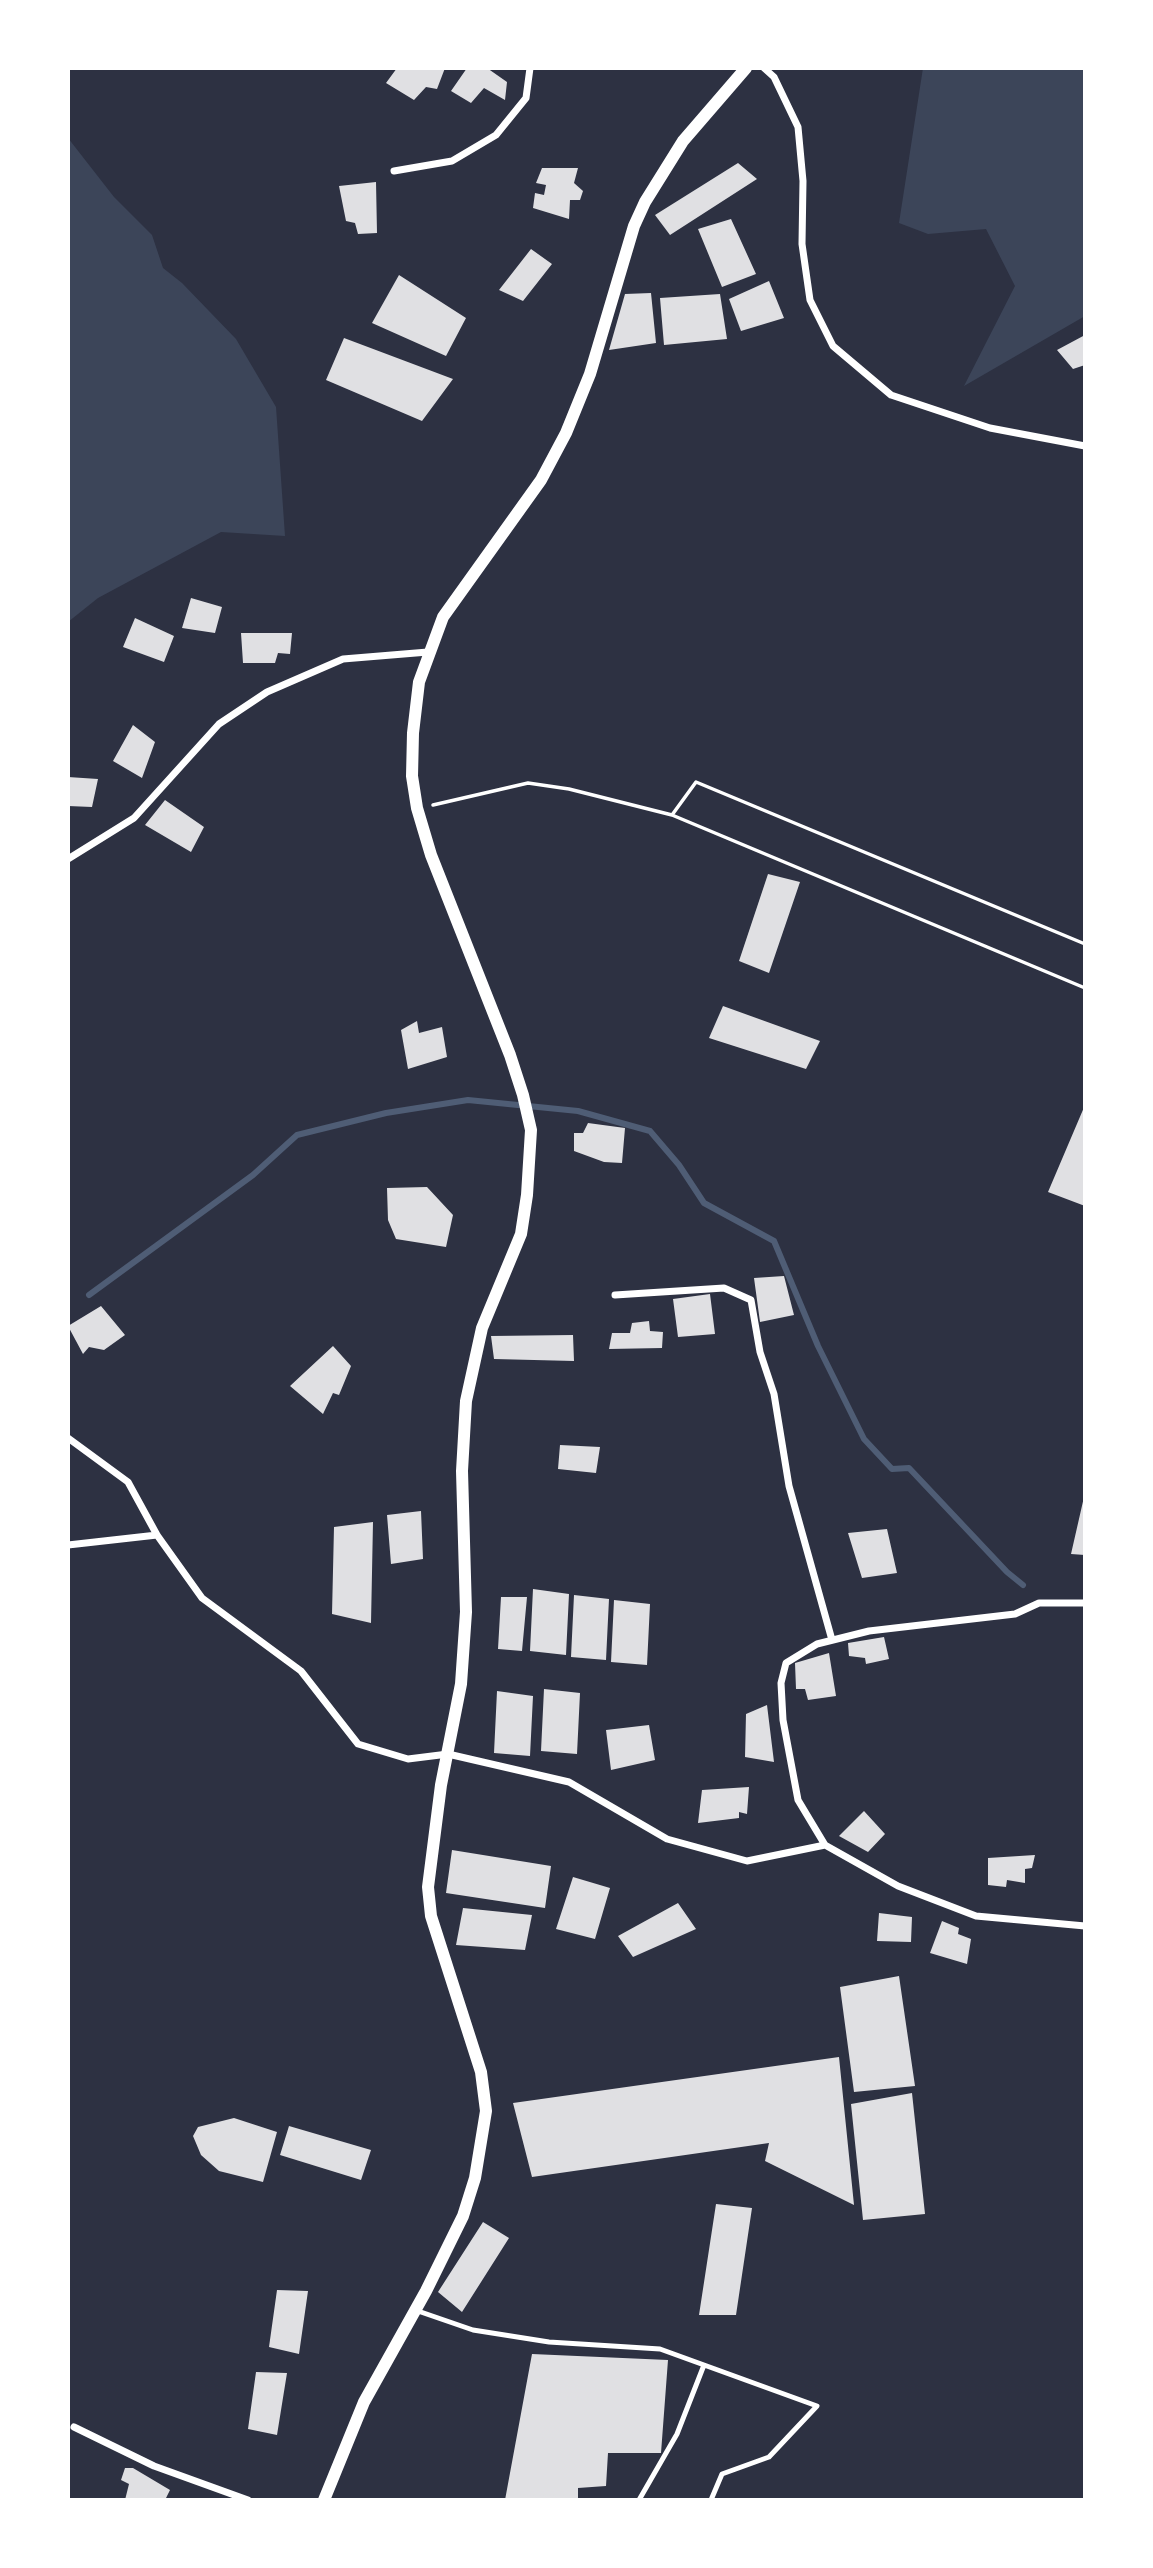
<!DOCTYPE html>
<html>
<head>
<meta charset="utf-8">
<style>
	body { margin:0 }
	#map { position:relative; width:1153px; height:2568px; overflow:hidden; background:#2d3142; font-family:"IBM Plex Sans",sans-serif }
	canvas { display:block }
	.frame { position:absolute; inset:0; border:70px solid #fff; pointer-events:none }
</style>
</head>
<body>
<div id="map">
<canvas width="1153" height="2568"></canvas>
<div class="frame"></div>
</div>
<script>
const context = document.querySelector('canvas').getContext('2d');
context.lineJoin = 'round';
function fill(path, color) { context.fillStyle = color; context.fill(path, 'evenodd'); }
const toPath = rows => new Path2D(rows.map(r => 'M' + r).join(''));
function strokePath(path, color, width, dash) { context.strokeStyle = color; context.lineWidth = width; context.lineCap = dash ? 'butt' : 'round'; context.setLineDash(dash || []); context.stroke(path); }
fill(toPath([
	[923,68,1085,68,1085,316,964,386,1015,286,986,229,928,234,899,223],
	[68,138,114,197,152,235,163,268,182,283,236,339,276,407,285,536,221,532,98,598,68,622]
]), '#3c4559');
strokePath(toPath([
	[89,1295,253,1175,297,1135,386,1113,468,1100,578,1111,650,1131,679,1165,704,1203,774,1241,818,1346,864,1439,892,1469,909,1468,1007,1572,1023,1585]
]), '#4f5d75', 6);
fill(toPath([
	[397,68,445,68,437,89,426,87,414,100,386,83],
	[467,68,487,68,507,82,505,100,484,88,471,103,451,91],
	[738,163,757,179,670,235,655,215],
	[542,168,578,168,574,183,583,191,580,200,570,200,569,219,533,208,535,193,544,195,546,185,536,183],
	[376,182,377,233,358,234,355,223,346,221,339,186],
	[731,219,756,274,722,287,698,229],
	[531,249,552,264,523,301,499,290],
	[399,275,466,318,446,356,372,323],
	[769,281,784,318,741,331,729,299],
	[651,293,656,343,609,350,625,294],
	[720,294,727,339,664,345,660,298],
	[1085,335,1085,365,1073,369,1057,350],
	[344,338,453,379,422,421,326,380],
	[191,598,222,607,215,633,182,628],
	[135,618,174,636,164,662,123,647],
	[241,633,292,633,290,654,278,653,275,663,243,663],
	[133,725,155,742,142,778,113,761],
	[68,777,98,779,92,807,68,806],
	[165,800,204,827,191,852,145,825],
	[768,874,800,882,769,973,739,961],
	[723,1006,820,1041,806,1069,709,1038],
	[417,1021,419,1033,442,1027,447,1057,408,1069,401,1030],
	[1085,1105,1085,1206,1048,1192],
	[588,1123,625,1128,622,1163,604,1162,574,1151,574,1133,583,1133],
	[427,1187,453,1215,446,1247,396,1239,388,1220,387,1188],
	[784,1276,794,1315,760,1322,754,1278],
	[710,1294,715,1334,678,1337,673,1299],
	[101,1306,125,1335,104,1350,89,1347,83,1354,68,1326],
	[649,1321,650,1331,663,1332,662,1348,609,1349,612,1333,630,1333,632,1323],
	[573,1335,574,1361,494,1359,491,1336],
	[333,1346,351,1366,339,1395,333,1393,323,1414,290,1386],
	[560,1445,600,1447,596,1473,558,1469],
	[1084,1497,1085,1555,1071,1554],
	[421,1511,423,1559,391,1564,387,1515],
	[373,1522,371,1623,332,1614,334,1527],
	[887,1529,897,1573,862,1578,848,1533],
	[533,1589,569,1594,566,1655,530,1651],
	[574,1595,609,1599,606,1660,571,1657],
	[501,1597,527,1597,522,1651,498,1649],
	[614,1600,650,1604,647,1665,611,1662],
	[884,1637,889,1659,866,1664,865,1658,849,1656,848,1643],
	[829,1653,836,1696,808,1700,805,1689,796,1689,795,1663],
	[544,1689,580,1693,577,1754,541,1751],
	[497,1691,533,1696,530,1756,494,1753],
	[767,1705,774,1762,745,1757,746,1714],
	[649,1725,655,1760,611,1770,606,1730],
	[749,1787,747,1814,739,1812,739,1818,698,1823,702,1790],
	[864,1811,885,1834,868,1852,839,1836],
	[452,1850,551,1866,545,1908,446,1893],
	[1035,1855,1032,1868,1025,1869,1025,1883,1007,1880,1006,1887,988,1885,988,1858],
	[573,1877,610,1888,595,1939,556,1929],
	[678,1903,696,1929,633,1957,618,1936],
	[463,1908,532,1915,525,1950,456,1945],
	[879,1913,912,1917,911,1942,877,1941],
	[942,1921,959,1928,958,1934,971,1939,967,1964,930,1953],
	[899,1976,915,2086,854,2092,840,1987],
	[839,2057,854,2205,765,2161,769,2143,532,2177,513,2103],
	[912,2093,925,2214,863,2220,851,2104],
	[234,2118,277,2132,263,2182,219,2171,201,2155,193,2136,198,2127],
	[289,2126,371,2150,361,2180,280,2155],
	[716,2204,752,2208,736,2315,699,2315],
	[483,2222,509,2238,462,2312,438,2292],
	[277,2290,308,2291,299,2354,269,2347],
	[532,2354,668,2360,661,2453,608,2453,606,2486,578,2488,578,2500,505,2500],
	[256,2372,287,2373,277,2435,248,2429],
	[125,2468,133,2468,170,2490,165,2500,125,2500,129,2484,121,2480]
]), '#e0e0e3');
strokePath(toPath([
	[433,805,528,783,569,789,672,815,1085,988],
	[672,815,696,782,1085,944]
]), '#fff', 3.5);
strokePath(toPath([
	[415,2310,473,2330,549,2342,660,2349,817,2406,769,2457,722,2474,711,2500],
	[639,2500,677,2434,704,2365]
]), '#fff', 5);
strokePath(toPath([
	[764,68,774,77,798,127,803,181,802,244,810,300,833,346,891,395,990,428,1085,446],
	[394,171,452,161,496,135,526,98,530,68],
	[68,859,134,818,219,724,267,692,343,659,428,652],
	[615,1295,724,1288,751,1300,760,1352,774,1394,789,1486,832,1640],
	[68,1438,128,1482,157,1535,202,1598,301,1671,358,1744,408,1759,448,1754,569,1782,667,1839,747,1861,825,1845,898,1886,976,1916,1085,1926],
	[68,1545,157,1535],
	[825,1845,798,1800,783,1720,781,1683,786,1663,817,1644,869,1631,1015,1614,1039,1603,1085,1603],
	[74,2427,154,2466,248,2500]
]), '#fff', 7);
strokePath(toPath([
	[324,2500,364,2402,426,2291,463,2216,475,2178,486,2111,481,2072,431,1916,428,1887,441,1785,461,1684,466,1612,462,1471,466,1401,482,1328,521,1234,527,1195,531,1130,523,1095,510,1055,431,855,417,808,412,776,413,733,419,682,443,617,541,480,566,433,590,374,634,226,645,202,683,141,746,68]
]), '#fff', 12);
</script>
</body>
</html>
